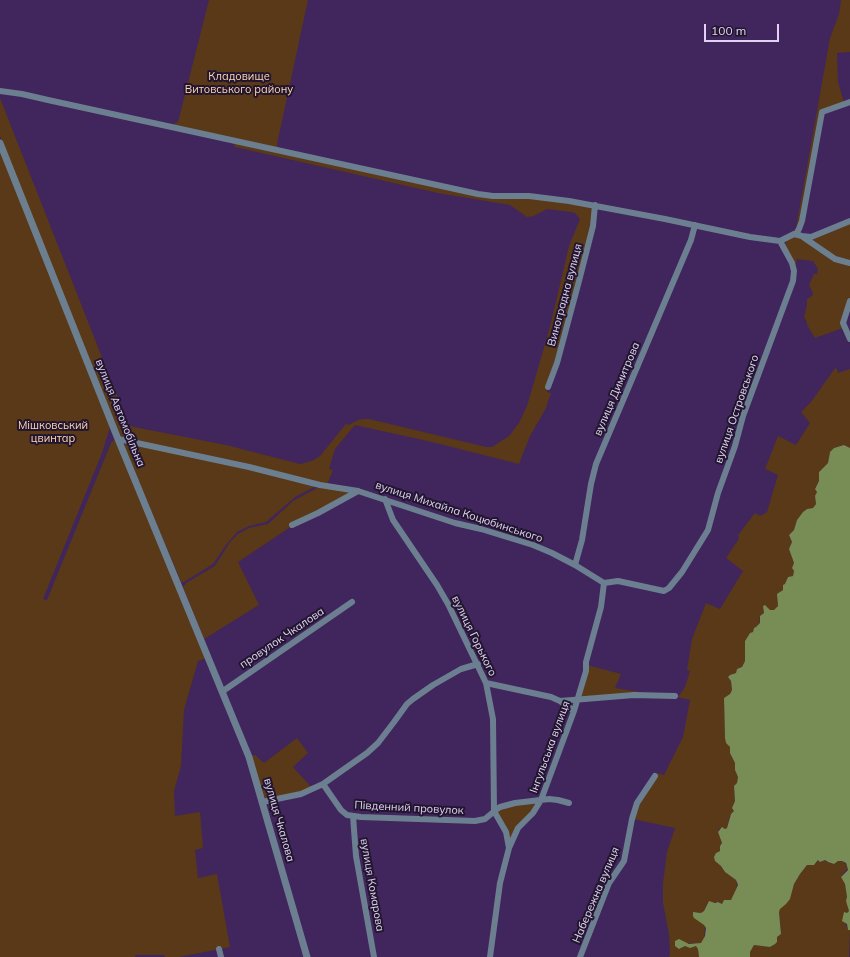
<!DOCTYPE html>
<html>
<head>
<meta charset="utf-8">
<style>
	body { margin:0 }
	#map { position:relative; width:850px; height:957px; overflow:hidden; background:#41255d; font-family:Mulish,sans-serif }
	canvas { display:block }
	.scale { position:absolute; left:704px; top:24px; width:75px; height:18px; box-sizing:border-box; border:2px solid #e1d2f4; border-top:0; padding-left:5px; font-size:12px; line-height:14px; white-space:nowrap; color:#e1d2f4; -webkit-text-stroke:3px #22162f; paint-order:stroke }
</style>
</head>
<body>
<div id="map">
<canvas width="850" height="957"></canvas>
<div class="scale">100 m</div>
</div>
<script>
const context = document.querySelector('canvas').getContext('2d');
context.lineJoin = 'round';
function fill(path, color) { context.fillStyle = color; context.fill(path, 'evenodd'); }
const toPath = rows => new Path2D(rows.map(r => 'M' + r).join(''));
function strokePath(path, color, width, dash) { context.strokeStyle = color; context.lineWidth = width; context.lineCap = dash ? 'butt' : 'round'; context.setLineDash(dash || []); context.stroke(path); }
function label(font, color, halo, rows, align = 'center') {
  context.font = font + ' Mulish,sans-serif'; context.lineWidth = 4; context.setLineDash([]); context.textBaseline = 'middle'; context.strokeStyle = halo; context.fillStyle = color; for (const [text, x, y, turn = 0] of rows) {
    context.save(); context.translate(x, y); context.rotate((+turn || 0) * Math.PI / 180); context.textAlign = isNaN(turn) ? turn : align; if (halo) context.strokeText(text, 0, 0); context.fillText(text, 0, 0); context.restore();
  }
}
fill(toPath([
	[209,0,308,0,277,144,278,148,172,125,178,122],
	[841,0,850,0,850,52,837,53,838,82,844,102,821,111,799,229,789,235,796,228,830,38,839,14],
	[0,98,129,426,226,445,300,464,312,461,320,456,346,424,349,425,358,420,363,419,369,419,486,447,492,447,509,436,519,423,527,406,550,327,569,246,580,219,575,213,571,212,547,209,534,216,527,217,510,205,438,193,235,147,233,142,478,196,528,198,591,207,592,209,592,225,548,384,547,392,551,393,545,410,530,436,519,464,432,442,355,425,335,449,329,469,333,470,327,485,122,437,118,432,0,136],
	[0,150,110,427,102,453,43,599,47,600,111,443,114,440,116,441,207,658,198,661,184,710,181,766,174,791,175,816,200,812,203,848,195,850,198,878,217,874,230,947,179,957,165,957,165,955,135,955,135,957,0,957],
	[850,222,850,261,841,260,812,242,812,239],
	[795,235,850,264,850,299,843,328,815,338,807,325,807,322,804,317,807,305,807,299,812,296,813,293,809,285,814,274,817,274,818,269,813,261,797,259,795,271,785,246,786,241],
	[836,367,838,373,850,369,850,448,844,445,834,448,830,452,828,463,819,472,819,481,815,488,817,492,815,498,816,504,813,508,807,509,803,512,797,520,794,530,790,534,789,536,792,542,789,549,794,563,792,568,794,571,793,576,788,577,784,589,777,598,778,606,774,610,769,610,766,606,763,606,764,613,759,618,760,623,756,627,754,628,753,632,750,633,745,641,745,661,742,667,737,669,736,673,730,675,728,677,731,681,732,690,730,694,724,698,725,736,726,743,730,747,730,753,735,763,735,770,738,777,737,783,734,786,735,801,733,806,734,812,730,815,727,828,719,829,718,832,722,843,720,845,720,851,717,852,715,861,721,866,725,872,736,880,737,887,731,900,725,900,722,904,719,902,708,902,704,911,701,913,696,912,693,914,693,916,705,926,704,939,700,944,685,943,680,949,685,946,692,947,696,946,698,948,699,957,669,957,670,953,669,934,663,903,663,883,667,852,675,828,633,819,641,796,657,773,664,775,683,737,690,700,678,697,685,687,690,671,687,670,692,639,706,603,720,609,743,571,726,558,739,539,738,535,755,513,760,516,767,512,778,475,765,469,778,436,796,445,810,423,801,412,811,402],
	[126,443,212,460,314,486,314,487,295,497,266,522,249,526,237,532,226,545,213,564,184,582,181,582,124,446],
	[319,487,352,491,292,526,238,562,259,605,204,639,183,587,186,583,215,566,230,542,238,534,249,528,268,524,293,501],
	[587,665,621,674,615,688,653,694,580,697],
	[297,738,308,753,293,767,312,788,300,792,264,799,251,756,255,755,264,763],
	[516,804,537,804,511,841,497,812,498,810],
	[818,860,821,862,825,860,827,862,834,864,838,861,844,862,848,868,841,876,845,884,849,911,843,917,848,930,850,930,849,957,750,957,750,952,754,945,771,947,777,937,781,934,779,912,780,908,790,899,794,884,802,871,807,865,816,864]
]), '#593917');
fill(toPath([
	[844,445,850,448,850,930,848,930,847,924,842,921,844,912,847,913,849,911,846,901,847,897,845,884,841,877,848,870,847,866,846,863,842,861,838,861,834,864,828,862,825,860,820,862,818,860,814,865,807,865,800,874,794,884,790,899,786,904,780,909,779,912,781,934,777,937,777,942,775,944,770,947,754,945,750,952,750,957,699,957,698,949,696,946,690,948,685,946,679,949,675,946,675,941,679,939,689,944,701,943,705,936,706,928,704,925,694,918,693,916,693,912,701,913,704,911,709,901,715,903,718,902,722,904,724,900,731,900,738,885,736,880,725,872,721,866,715,861,714,857,716,853,720,851,720,846,722,843,718,832,722,827,725,829,727,828,731,814,734,811,732,808,735,801,734,786,737,783,738,777,735,770,735,763,730,753,730,747,726,743,725,738,724,698,730,694,732,690,731,681,728,677,730,675,736,673,737,669,742,667,745,661,745,641,750,633,753,632,754,628,756,627,760,623,760,616,764,613,763,606,765,605,770,610,774,610,778,606,777,594,783,590,783,585,785,584,788,577,793,576,794,571,792,568,794,563,789,549,792,542,789,535,794,530,797,520,803,512,807,509,813,508,816,504,815,496,817,492,815,489,819,481,819,472,828,463,830,452,834,448]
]), '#788c55');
strokePath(toPath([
	[0,91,22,94,48,100,478,194,493,196,529,196,569,201,665,219,750,237,780,241],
	[796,234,799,229,802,221,822,112,850,102],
	[803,237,835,259,850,263],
	[780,241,794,234,802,236,811,237,850,221],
	[850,301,843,323,850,339],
	[548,387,557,363,579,281,593,226,595,205],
	[118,439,249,467,320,485,358,491,455,523,481,529,533,545,552,553,575,565,604,583,618,581,664,591,669,588,682,572,708,530,718,493,735,446,743,416,793,281,794,271,792,263,780,241],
	[385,499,393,520,437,585,448,604,486,683,493,719,494,811,506,832,509,848],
	[292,525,318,513,358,491],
	[575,565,582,540,591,484,596,464,691,240,695,225],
	[486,683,551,697,560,701,574,711],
	[223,691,352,602],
	[560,701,634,695,675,696],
	[323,784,341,810,347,815,361,817,475,821,485,819,497,809,500,807,515,803,549,799,558,800,569,803],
	[262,802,301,794,323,784,367,753,378,743,394,722,407,704,413,699,433,685,461,669,478,664],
	[353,816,356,856,374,957],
	[219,949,221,957],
	[490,957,500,883,509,848,518,828,533,813,541,800,574,711,586,671,586,662,601,607,604,583],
	[580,957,609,883,624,861,632,819,637,803,655,776]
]), '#6b7f91', 6);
strokePath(toPath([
	[0,143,118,439,249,757,307,957]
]), '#6b7f91', 7);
label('11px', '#ffd7b2', '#22162f', [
	["Кладовище",239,77],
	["Витовського району",239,90],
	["Мішковський",53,426],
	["цвинтар",53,439]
]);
label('11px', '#e1d2f4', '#22162f', [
	["Виноградна вулиця",565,295,-75],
	["вулиця Димитрова",617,389,-67],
	["вулиця Островського",737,409,-71],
	["вулиця Автомобільна",120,413,68],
	["вулиця Михайла Коцюбинського",459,512,18],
	["вулиця Горького",474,636,64],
	["провулок Чкалова",282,638,-34],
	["Інгульська вулиця",550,747,-70],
	["Південний провулок",409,808,3],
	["вулиця Чкалова",279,820,74],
	["вулиця Комарова",372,885,80],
	["Набережна вулиця",596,895,-67]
]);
</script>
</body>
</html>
